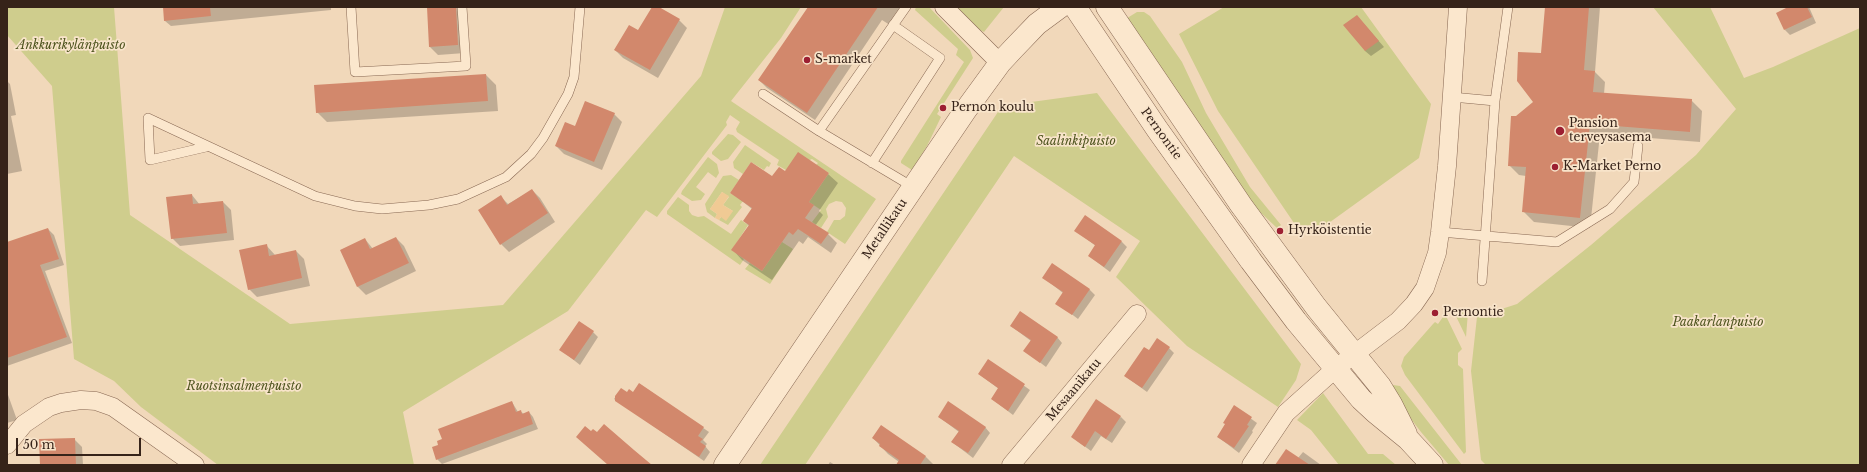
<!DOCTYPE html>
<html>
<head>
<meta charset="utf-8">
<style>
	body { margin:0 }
	#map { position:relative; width:1867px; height:472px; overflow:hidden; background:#f1d8ba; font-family:"Libre Baskerville",serif }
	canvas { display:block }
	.frame { position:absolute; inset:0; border:8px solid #362319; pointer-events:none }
	.scale { position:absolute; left:16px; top:438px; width:125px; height:18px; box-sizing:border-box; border:2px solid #362319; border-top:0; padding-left:5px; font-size:12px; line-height:14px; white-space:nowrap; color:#362319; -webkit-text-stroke:3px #f8e4ca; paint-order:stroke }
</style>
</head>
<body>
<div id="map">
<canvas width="1867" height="472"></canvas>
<div class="frame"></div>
<div class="scale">50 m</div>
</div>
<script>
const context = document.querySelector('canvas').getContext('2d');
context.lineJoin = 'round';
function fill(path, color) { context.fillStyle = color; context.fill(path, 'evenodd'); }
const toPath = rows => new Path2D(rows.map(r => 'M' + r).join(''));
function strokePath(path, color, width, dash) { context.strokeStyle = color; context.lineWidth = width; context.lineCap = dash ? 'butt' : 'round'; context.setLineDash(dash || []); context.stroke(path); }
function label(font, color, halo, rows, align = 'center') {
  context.font = font + ' "Libre Baskerville",serif'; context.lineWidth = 3.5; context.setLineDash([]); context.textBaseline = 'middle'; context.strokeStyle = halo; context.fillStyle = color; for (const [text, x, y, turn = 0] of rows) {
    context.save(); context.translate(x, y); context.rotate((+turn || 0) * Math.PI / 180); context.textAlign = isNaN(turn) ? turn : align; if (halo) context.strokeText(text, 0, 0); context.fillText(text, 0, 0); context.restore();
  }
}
fill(toPath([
	[7,7,114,7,130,215,290,324,503,305,701,76,725,7,801,7,781,38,731,101,876,199,845,244,827,232,834,220,840,220,845,216,846,208,842,202,836,201,829,204,826,209,828,217,821,228,812,222,821,210,809,202,829,173,816,165,818,163,812,159,786,170,777,165,779,160,737,132,736,129,740,122,730,115,726,122,727,125,657,217,646,210,568,311,403,412,414,465,218,465,141,407,114,381,74,359,52,86,7,35],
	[916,7,929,7,970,50,973,58,937,114,941,117,927,146,912,170,901,163,901,161,964,62,956,55,958,49,915,10],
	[955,7,1004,7,984,32,972,26],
	[1224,7,1361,7,1431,104,1419,158,1326,225,1296,226,1218,111,1179,34],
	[1653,7,1710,7,1744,78,1773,67,1860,28,1860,465,1486,465,1481,460,1471,371,1477,317,1517,304,1591,245,1696,155,1736,109],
	[1137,12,1144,12,1150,16,1182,62,1206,113,1250,187,1281,225,1277,228,1242,195,1124,20],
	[1097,93,1301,364,1296,380,1278,407,1187,346,1116,277,1140,241,1014,156,805,465,760,465,1002,106],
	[728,134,733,135,741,142,728,159,721,161,712,154,712,152],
	[745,145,771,163,769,167,767,166,764,170,751,162,743,174,734,168,733,162],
	[708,157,717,164,719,173,716,178,708,172,696,187,705,194,701,200,692,201,681,194,682,191],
	[731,175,739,180,730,193,743,201,740,205,742,207,728,225,719,220,721,217,733,211,723,205,729,197,722,192,710,209,717,214,715,218,707,212,705,204,723,176],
	[678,197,689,205,689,211,692,215,698,217,704,216,731,234,741,220,748,225,732,250,744,259,740,265,667,214,667,211],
	[782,242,793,249,770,284,745,269,750,263,762,271],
	[1454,312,1468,312,1466,337],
	[1445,314,1462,349,1458,353,1458,365,1463,369,1466,452,1464,454,1405,375,1401,366,1404,357,1433,324,1435,322,1438,324],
	[1393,385,1400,386,1462,465,1449,465,1421,432,1392,394,1390,386],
	[1323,393,1368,454,1383,454,1396,465,1339,465,1311,430,1297,420]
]), '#cfcd8d');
fill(toPath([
	[722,192,729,196,723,205,733,211,726,221,721,217,719,220,715,218,717,214,710,209]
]), '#f0ca94');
fill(toPath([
	[164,7,331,7,331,10,171,26,165,21],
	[428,7,463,7,465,53,438,55,430,47],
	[653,7,657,7,679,20,687,28,658,78,623,58,615,50,639,32],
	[809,7,906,7,893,27,882,20,815,120,767,88,759,80],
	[1546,7,1600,7,1595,72,1605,82,1604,94,1691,100,1702,111,1700,142,1600,134,1590,228,1534,222,1523,211,1526,176,1519,175,1509,165,1517,117,1534,102,1542,54],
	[1790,7,1809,7,1816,23,1790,35,1785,30],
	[1357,16,1384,47,1371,56,1365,51],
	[486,75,496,85,498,111,327,122,317,112],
	[7,81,10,84,16,115,11,116,22,171,7,174],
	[614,114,622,122,602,170,564,154,556,146,576,127],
	[785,173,828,174,838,183,819,211,823,215,815,226,828,234,837,243,831,253,808,237,803,244,799,241,772,280,742,260,733,250,749,226,744,221,752,209,732,193],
	[532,190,540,198,555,222,509,252,501,244,500,196,508,204],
	[192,195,200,205,223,202,231,210,234,240,180,246,172,238],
	[48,229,54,235,64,265,45,271,72,343,7,366,7,243],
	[1076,231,1122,242,1127,247,1110,272,1089,256,1096,246],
	[396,238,404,246,416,271,366,295,358,287,341,250,365,239,373,249],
	[266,245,275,255,296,251,304,259,310,286,257,297,249,289],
	[1044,278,1089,289,1095,295,1078,319,1057,303,1063,293],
	[1011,326,1057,337,1062,343,1046,367,1025,351,1031,341],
	[593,332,598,337,580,365,561,350],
	[1169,348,1174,353,1147,392,1125,376,1149,351],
	[988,360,1030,390,1013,415,992,399,999,389,979,374],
	[640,384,709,432,703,440,707,444,705,446,710,452,704,461,614,399,621,389,627,394,633,393],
	[7,392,17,420,7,423],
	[512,402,518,412,520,411,524,414,529,412,533,417,538,429,442,464,437,459],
	[1235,407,1257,423,1252,431,1253,432,1239,453,1218,437],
	[939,417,985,427,990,433,973,458,952,442,959,432],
	[1121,417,1126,422,1112,443,1101,436,1091,451,1072,437],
	[881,426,926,457,934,465,897,465,899,462,888,454,873,438],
	[74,439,82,447,83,465,41,465],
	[1303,452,1321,465,1277,465,1298,458],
	[830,462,835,465,828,465]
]), '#0003');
fill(toPath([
	[163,7,210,7,211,16,164,21],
	[427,7,456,7,458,45,429,47],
	[652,7,659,7,680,19,650,70,614,50,629,25,638,30],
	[808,7,878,7,807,113,758,80],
	[1545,7,1589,7,1584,70,1595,71,1593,92,1692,99,1690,132,1590,124,1580,218,1522,212,1526,167,1508,166,1511,116,1516,116,1533,102,1517,81,1518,52,1541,53],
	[1788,7,1807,7,1812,17,1784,30,1776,13],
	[1357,15,1379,41,1365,51,1343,25],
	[486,74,488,101,316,113,314,85],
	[585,101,615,113,594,162,555,146,565,122,575,126],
	[798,152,829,173,809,202,814,205,805,218,829,233,821,244,798,229,793,235,789,232,762,271,731,250,749,225,743,221,752,208,730,193,751,162,772,176,779,167,785,171],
	[532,189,548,213,500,245,478,210,501,195,507,205],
	[192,194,193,204,223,201,227,233,171,239,166,197],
	[1085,215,1122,241,1104,267,1088,256,1095,245,1074,231],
	[48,228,59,259,40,265,67,337,7,358,7,242],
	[396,237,409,263,357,287,340,250,365,238,370,249],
	[267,244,269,256,296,250,302,278,248,290,239,250],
	[1052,263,1090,289,1072,315,1055,304,1063,292,1042,278],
	[1020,311,1058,337,1040,363,1023,351,1031,340,1010,326],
	[579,321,594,331,574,360,559,350],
	[1157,338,1170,347,1142,388,1124,376,1144,347,1149,350],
	[988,359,1025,384,1008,411,991,399,998,388,978,374],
	[639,383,704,427,698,436,703,439,700,442,706,446,699,457,615,401,615,396,621,388,627,392,629,389,633,392],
	[1096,399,1121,416,1106,439,1095,431,1085,447,1071,437],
	[512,401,516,412,521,410,522,414,529,411,533,424,436,460,432,447,438,445,437,441,442,439,438,429],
	[948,401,986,427,968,453,951,442,959,431,938,417],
	[1234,405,1252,417,1247,425,1249,426,1234,448,1217,437,1225,424,1223,423],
	[604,424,634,450,652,465,608,465,576,437,585,426,591,431,593,429,597,432],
	[881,425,926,456,920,465,896,465,899,460,879,446,880,444,872,438],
	[75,438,76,465,40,465,39,439],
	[1286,449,1310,465,1275,465]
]), '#d2886c');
const service = toPath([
	[351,7,355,72,466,66,462,7],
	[906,7,819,131,913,187],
	[763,94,819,131],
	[1452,97,1495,101],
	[206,147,150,160,148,118,315,196,355,206,382,209,429,205,458,199,506,177,531,154,543,138,568,94,574,77,580,7],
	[872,163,940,58,893,25],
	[1440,232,1557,242,1610,209,1634,182,1638,146],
	[1482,281,1495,101,1508,7]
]);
const minor = toPath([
	[944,7,1000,63],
	[7,445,24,424,49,407,61,403,81,400,96,401,113,407,195,465],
	[1011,465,1137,314],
	[1251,465,1286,413,1335,369,1398,321,1414,304,1425,288,1437,253,1440,232,1447,166,1458,7]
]);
const tertiary = toPath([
	[1075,7,1157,129,1251,261,1296,321,1361,399,1375,412,1408,439,1432,465],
	[1107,7,1241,205,1316,307,1380,386,1391,404,1406,434],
	[725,465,965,111,1000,63,1013,49,1037,24,1060,7]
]);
strokePath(service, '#886853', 10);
strokePath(minor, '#886853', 19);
strokePath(tertiary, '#886853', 23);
strokePath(service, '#fbe7cd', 9);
strokePath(minor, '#fbe7cd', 18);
strokePath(tertiary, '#fbe7cd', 22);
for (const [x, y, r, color] of [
	[807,60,4,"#9c1f32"],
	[943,108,4,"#9c1f32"],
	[1560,131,5,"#9c1f32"],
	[1555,167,4,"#9c1f32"],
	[1280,231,4,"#9c1f32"],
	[1435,313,4,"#9c1f32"]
]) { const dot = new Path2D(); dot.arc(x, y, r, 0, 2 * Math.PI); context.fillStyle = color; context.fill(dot); strokePath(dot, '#f8e4ca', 1.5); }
label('italic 12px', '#4e541e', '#f8e4ca', [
	["Ankkurikylänpuisto",71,46],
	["Saalinkipuisto",1076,142],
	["Paakarlanpuisto",1718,323],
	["Ruotsinsalmenpuisto",244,387]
]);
label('12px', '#362319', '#f8e4ca', [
	["S-market",815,60],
	["Pernon koulu",951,108],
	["Pansion",1569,124],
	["terveysasema",1569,138],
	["K-Market Perno",1563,167],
	["Hyrköistentie",1288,231],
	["Pernontie",1443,313]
], 'left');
label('12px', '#362319', '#f8e4ca', [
	["Pernontie",1161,134,54],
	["Metallikatu",885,229,-56],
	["Mesaanikatu",1074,390,-50]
]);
</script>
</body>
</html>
